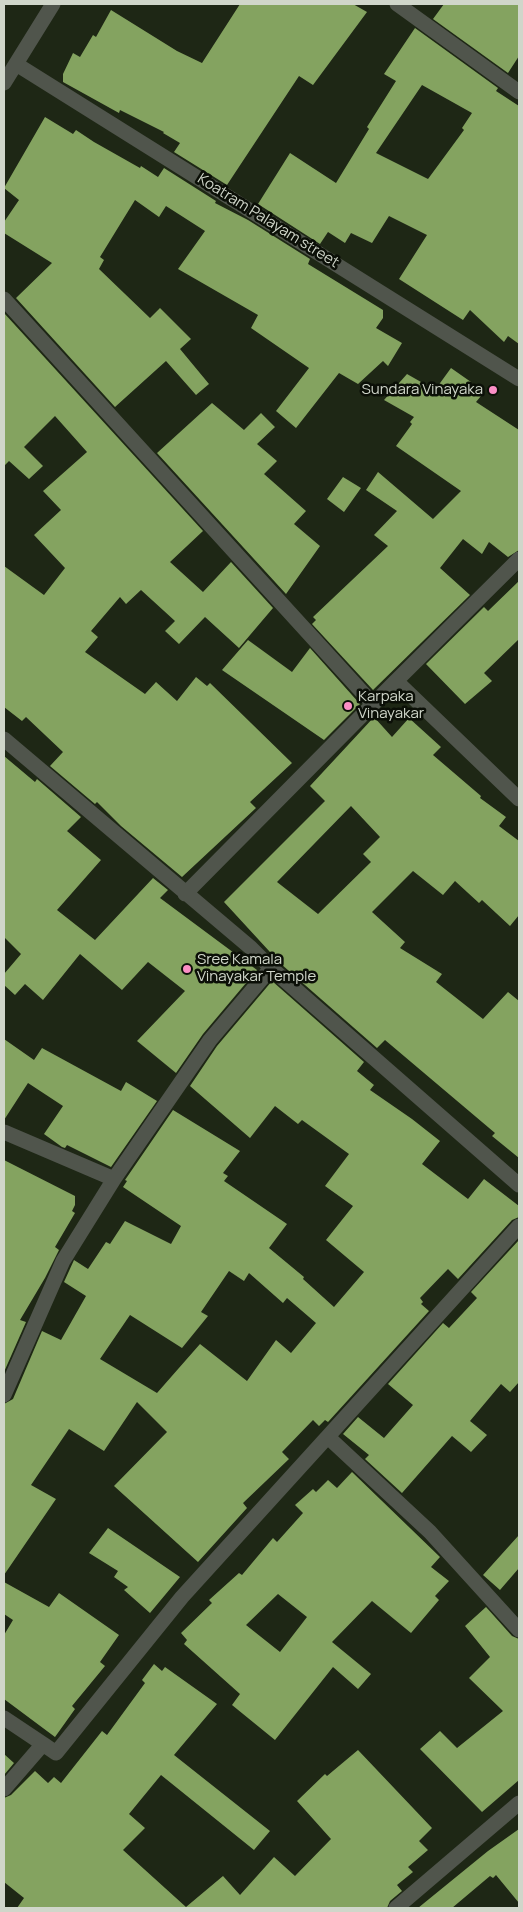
<!DOCTYPE html>
<html>
<head>
<meta charset="utf-8">
<style>
	body { margin:0 }
	#map { position:relative; width:523px; height:1912px; overflow:hidden; background:#1e2715; font-family:Manrope,sans-serif }
	canvas { display:block }
	.frame { position:absolute; inset:0; border:5px solid #d0d6ca; pointer-events:none }
</style>
</head>
<body>
<div id="map">
<canvas width="523" height="1912"></canvas>
<div class="frame"></div>
</div>
<script>
const context = document.querySelector('canvas').getContext('2d');
context.lineJoin = 'round';
function fill(path, color) { context.fillStyle = color; context.fill(path, 'evenodd'); }
const toPath = rows => new Path2D(rows.map(r => 'M' + r).join(''));
function strokePath(path, color, width, dash) { context.strokeStyle = color; context.lineWidth = width; context.lineCap = dash ? 'butt' : 'round'; context.setLineDash(dash || []); context.stroke(path); }
function label(font, color, halo, rows, align = 'center') {
  context.font = font + ' Manrope,sans-serif'; context.lineWidth = 5; context.setLineDash([]); context.textBaseline = 'middle'; context.strokeStyle = halo; context.fillStyle = color; for (const [text, x, y, turn = 0] of rows) {
    context.save(); context.translate(x, y); context.rotate((+turn || 0) * Math.PI / 180); context.textAlign = isNaN(turn) ? turn : align; if (halo) context.strokeText(text, 0, 0); context.fillText(text, 0, 0); context.restore();
  }
}
fill(toPath([
	[240,4,353,4,367,12,313,85,299,76,227,185,174,152,180,143,163,133,164,132,120,110,119,113,63,82,63,74,73,53,80,57,93,35,96,37,111,10,177,51,202,63],
	[444,4,519,4,519,56,508,73,433,19],
	[415,28,498,88,496,91,519,106,519,344,508,336,504,342,470,310,463,320,399,279,427,235,389,216,372,243,351,233,345,243,328,232,320,244,258,204,290,153,336,183,369,129,367,127,396,81,384,74],
	[422,85,472,113,462,128,464,130,428,179,376,153],
	[45,117,73,134,76,130,94,142,140,168,141,166,158,177,164,168,216,201,215,203,248,220,310,259,308,264,383,310,383,318,376,328,402,343,388,366,383,361,358,384,339,373,296,428,276,411,309,368,251,328,258,315,178,269,205,231,166,206,159,217,135,200,100,257,104,260,99,269,150,318,160,308,191,339,180,349,209,384,196,395,166,361,115,407,16,298,52,263,4,233,4,222,19,200,4,188],
	[4,313,203,531,170,562,203,592,231,562,273,608,239,648,205,617,179,644,165,631,175,621,141,590,126,604,120,597,91,631,98,637,85,652,145,694,156,682,177,701,196,677,207,686,210,683,292,763,250,802,256,808,182,877,121,826,97,802,95,804,50,766,63,752,26,717,22,721,4,707,4,566,44,595,65,568,34,535,61,510,43,491,87,452,55,416,24,447,43,466,29,479,9,461,4,466],
	[451,368,471,382,467,388,481,396,476,402,519,430,519,550,508,557,489,542,482,554,463,539,440,568,470,595,373,690,312,624,316,620,313,617,388,546,374,535,397,511,366,490,378,472,433,519,461,491,396,446,412,424,410,422,414,417,384,400,407,374,435,390],
	[212,403,244,430,261,413,275,427,257,444,277,461,264,474,306,511,294,524,320,546,286,594,157,453],
	[343,477,361,488,344,512,327,499],
	[519,581,519,639,484,673,492,681,465,704,426,664,484,607,488,611],
	[248,640,292,672,310,648,360,704,324,740,222,670],
	[374,717,392,737,409,718,441,747,433,755,481,796,480,798,506,817,499,826,519,841,519,915,510,926,482,900,479,903,455,881,443,895,413,871,372,912,405,942,400,948,442,974,436,982,483,1019,508,992,519,1001,519,1158,492,1136,495,1133,385,1040,377,1048,281,964,224,902,325,801,310,786],
	[351,806,380,837,363,854,371,862,318,914,277,882],
	[4,756,29,777,35,782,37,779,81,817,67,831,101,860,57,910,95,940,153,878,168,890,160,898,257,970,203,1034,176,1073,137,1041,185,991,148,962,122,990,80,954,43,1000,25,984,15,995,4,985,4,974,21,954,4,937],
	[272,981,364,1062,357,1071,374,1085,370,1090,412,1119,440,1141,422,1164,468,1199,484,1179,519,1206,519,1217,512,1220,458,1279,448,1269,420,1298,423,1302,421,1304,429,1311,328,1422,325,1420,319,1426,313,1420,282,1452,289,1459,243,1503,247,1508,198,1562,114,1486,167,1432,137,1402,104,1451,69,1429,31,1485,56,1499,4,1575,4,1404,13,1399,42,1331,61,1340,86,1296,64,1282,74,1260,88,1269,106,1242,110,1244,125,1221,171,1244,181,1226,123,1187,127,1181,125,1180,173,1110,240,1151,223,1173,228,1176,224,1181,287,1224,269,1248,304,1277,303,1279,334,1307,364,1272,326,1240,353,1206,325,1186,349,1154,302,1120,298,1124,275,1106,250,1138,190,1086,217,1046],
	[229,1271,244,1281,249,1273,283,1303,287,1298,316,1323,291,1353,276,1340,247,1381,200,1344,157,1393,100,1359,130,1315,182,1348,208,1316,201,1312],
	[4,1039,34,1060,42,1048,121,1091,126,1082,157,1101,111,1167,67,1145,65,1148,62,1147,44,1134,63,1106,28,1083,4,1120],
	[4,1160,75,1196,75,1205,72,1211,75,1213,55,1247,59,1250,45,1278,20,1320,26,1322,4,1372],
	[519,1240,519,1382,510,1392,501,1384,470,1421,487,1435,471,1452,452,1436,402,1493,365,1459,369,1455,343,1434,358,1417,384,1438,413,1405,388,1384,443,1323,449,1328,477,1298,471,1292],
	[352,1472,440,1557,431,1567,449,1581,435,1596,439,1600,411,1633,372,1601,332,1642,371,1674,358,1689,333,1667,275,1740,232,1705,240,1694,184,1644,187,1640,181,1633,212,1603,209,1600,239,1573,242,1575,273,1538,277,1542,303,1513,295,1505,313,1489,316,1492,328,1480,337,1488],
	[278,1594,307,1617,280,1652,246,1625],
	[108,1528,180,1577,150,1613,124,1590,128,1587,114,1577,118,1571,89,1553],
	[519,1535,519,1568,500,1590,483,1575],
	[4,1582,49,1607,59,1593,119,1635,100,1662,105,1666,72,1706,75,1709,55,1737,4,1699,4,1635,13,1620,4,1614],
	[486,1607,512,1636,519,1639,519,1780,482,1812,420,1749,440,1731,457,1748,503,1711,469,1678,490,1657,465,1626],
	[154,1664,162,1671,165,1667,217,1704,174,1755,270,1831,254,1850,161,1775,129,1814,145,1828,123,1850,186,1907,223,1876,240,1895,274,1857,295,1876,331,1839,297,1801,325,1774,327,1776,358,1750,432,1828,419,1841,428,1850,408,1867,413,1872,397,1885,402,1891,390,1901,387,1908,17,1908,24,1898,4,1882,4,1798,11,1795,35,1771,48,1783,54,1777,61,1783,102,1731,107,1735,145,1683,142,1680],
	[4,1754,14,1763,4,1775],
	[519,1829,519,1903,496,1875,493,1878,490,1876,452,1908,418,1908,488,1851]
]), '#84a360');
strokePath(toPath([
	[397,4,519,92],
	[16,64,519,379],
	[4,83,53,4],
	[4,299,373,704],
	[396,681,519,559],
	[4,739,251,948,271,968,519,1185],
	[185,894,396,681,519,799],
	[4,1132,114,1179],
	[4,1395,63,1261,114,1179,210,1040,271,968],
	[329,1438,430,1532,519,1630],
	[4,1718,43,1744],
	[4,1789,43,1744,56,1753,182,1597,519,1226],
	[396,1908,519,1803]
]), '#50554c', 15);
for (const [x, y, r, color] of [
	[493,390,5,"#fb8fc5"],
	[348,706,5,"#fb8fc5"],
	[187,969,5,"#fb8fc5"]
]) { const dot = new Path2D(); dot.arc(x, y, r, 0, 2 * Math.PI); context.fillStyle = color; context.fill(dot); strokePath(dot, '#0b0f07', 2); }
label('15px', '#d0d6ca', '#0b0f07', [
	["Koatram Palayam street",268,221,32]
]);
label('15px', '#d0d6ca', '#0b0f07', [
	["Sundara Vinayaka",483,390,"right"],
	["Karpaka",358,697],
	["Vinayakar",358,714],
	["Sree Kamala",197,960],
	["Vinayakar Temple",197,977]
], 'left');
</script>
</body>
</html>
